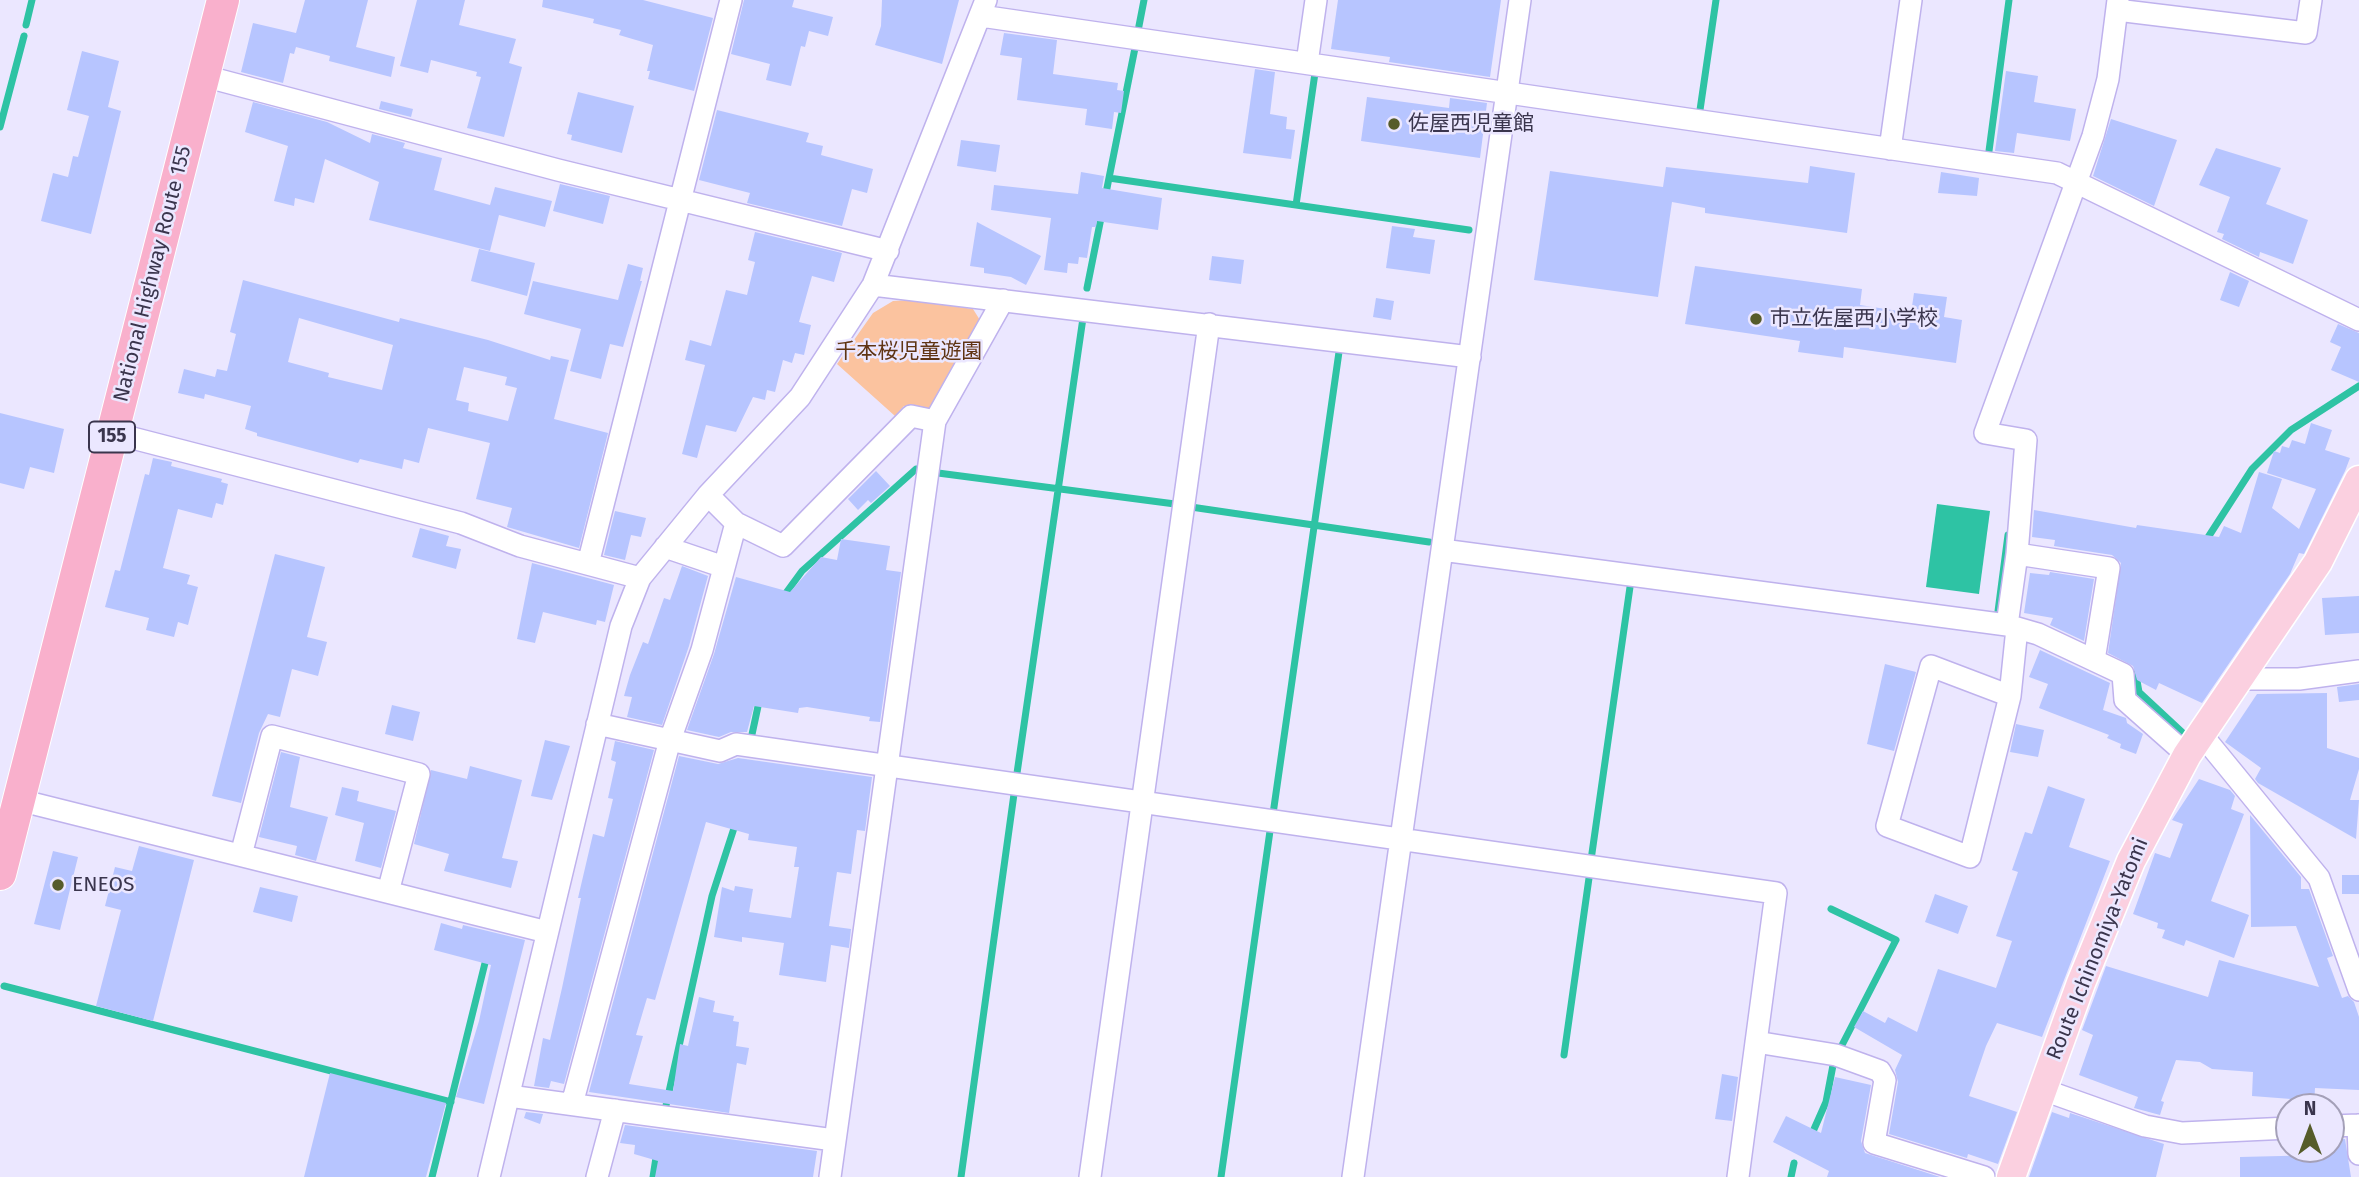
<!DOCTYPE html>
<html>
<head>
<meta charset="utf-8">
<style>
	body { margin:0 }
	#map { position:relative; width:2359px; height:1177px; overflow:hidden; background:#ebe7ff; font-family:"Fira Sans",sans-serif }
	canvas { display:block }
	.north { position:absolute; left:2275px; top:1093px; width:70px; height:70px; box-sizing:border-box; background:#ebe7ff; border:2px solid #a4a0b8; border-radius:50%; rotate:0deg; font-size:19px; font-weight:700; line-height:28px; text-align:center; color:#3a354d }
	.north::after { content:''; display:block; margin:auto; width:24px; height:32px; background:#565c2a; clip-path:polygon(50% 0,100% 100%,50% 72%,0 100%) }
</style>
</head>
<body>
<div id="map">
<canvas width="2359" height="1177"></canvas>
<div class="north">N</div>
</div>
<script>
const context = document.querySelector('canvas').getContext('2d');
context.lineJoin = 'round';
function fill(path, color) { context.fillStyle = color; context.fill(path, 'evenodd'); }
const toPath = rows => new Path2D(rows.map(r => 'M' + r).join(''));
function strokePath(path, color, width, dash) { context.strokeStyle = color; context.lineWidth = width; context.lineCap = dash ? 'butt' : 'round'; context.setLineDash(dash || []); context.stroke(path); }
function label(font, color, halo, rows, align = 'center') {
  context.font = font + ' "Fira Sans","Noto Sans JP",sans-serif'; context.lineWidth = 5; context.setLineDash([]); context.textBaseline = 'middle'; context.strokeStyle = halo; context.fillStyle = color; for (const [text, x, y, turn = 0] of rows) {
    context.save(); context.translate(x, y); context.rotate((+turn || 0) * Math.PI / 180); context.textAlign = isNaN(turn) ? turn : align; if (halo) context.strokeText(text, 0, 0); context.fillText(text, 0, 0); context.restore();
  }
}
fill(toPath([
	[910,300,973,309,983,325,930,410,904,406,895,416,837,364,873,313,893,301]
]), '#fbc39f');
fill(toPath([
	[1937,504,1990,511,1979,594,1926,587]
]), '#2ec3a4');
strokePath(toPath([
	[26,25,32,0],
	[1138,31,1144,0],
	[1700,110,1716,0],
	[0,127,24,36],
	[1989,151,2009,0],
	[1109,178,1469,230],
	[1105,198,1135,48],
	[1296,205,1315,73],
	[1087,288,1102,213],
	[938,473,1175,504],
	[1191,507,1429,542],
	[2205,542,2252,469,2291,430,2359,386],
	[783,597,802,571,916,469,922,469],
	[1997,619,2008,535],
	[2140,668,2136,675,2139,692,2182,732],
	[751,739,760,697],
	[1016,780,1083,318],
	[1273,814,1339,352],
	[1591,860,1630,587],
	[1831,909,1896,940,1840,1049],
	[4,986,451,1102],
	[1564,1055,1590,871],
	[665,1110,712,896,736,822],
	[1811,1136,1826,1102,1834,1060],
	[432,1177,487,955],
	[653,1177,657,1151],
	[961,1177,1014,794],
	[1221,1177,1270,831],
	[1791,1177,1794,1163]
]), '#2ec3a4', 7);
fill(toPath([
	[305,0,368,0,356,47,395,57,391,77,329,61,330,56,296,47,294,54,290,53,283,83,241,72,253,23,296,33],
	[417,0,465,0,459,25,516,39,509,63,522,67,504,137,467,128,481,77,476,76,477,72,431,60,428,73,400,66],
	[543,0,643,0,713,18,694,91,648,79,650,71,647,71,653,45,619,35,621,30,593,23,594,19,542,7],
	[744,0,794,0,792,7,833,17,828,36,809,31,805,47,801,46,791,86,766,80,770,64,731,54],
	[882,0,959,0,942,64,875,45,881,26],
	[1338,0,1501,0,1490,77,1389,62,1390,57,1331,49],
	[1004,33,1057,40,1053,74,1118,83,1117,90,1124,91,1121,113,1114,112,1112,129,1085,125,1087,109,1017,100,1022,58,1000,55],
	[82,51,119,61,108,107,121,111,91,234,41,221,53,173,68,177,73,156,78,157,89,116,67,110],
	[1255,69,1275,72,1270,114,1287,117,1286,129,1295,130,1291,159,1243,153],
	[2006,71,2038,76,2034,102,2076,109,2070,141,2017,133,2014,153,1995,151],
	[578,92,634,106,622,153,571,140,572,135,567,134],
	[1367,97,1449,108,1450,98,1487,103,1480,158,1361,141],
	[381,101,413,109,411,117,379,109],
	[253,102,327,122,370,143,372,134,405,143,403,148,442,158,434,190,490,205,495,187,552,201,545,227,499,215,490,251,369,220,379,182,325,159,314,203,295,198,294,206,274,201,288,146,245,132],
	[717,110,809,133,806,142,823,146,821,155,873,169,867,193,852,189,842,226,747,203,750,193,699,180],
	[2111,119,2177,140,2154,206,2093,176],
	[961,140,1000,145,996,172,957,166],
	[2216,148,2281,168,2266,204,2308,220,2293,264,2260,252,2259,257,2222,239,2224,234,2217,232,2230,197,2199,185],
	[1810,166,1855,173,1847,233,1705,213,1705,208,1672,202,1658,297,1534,280,1550,171,1663,187,1666,167,1808,183],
	[1081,172,1104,176,1102,188,1162,198,1158,230,1097,221,1096,227,1092,227,1087,258,1079,257,1078,264,1068,263,1067,273,1044,270,1051,218,991,210,994,185,1078,194],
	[1941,172,1979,178,1977,196,1938,193],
	[560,184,610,196,603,224,553,211],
	[977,222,1041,256,1026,285,1011,277,984,273,984,268,970,266],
	[1392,226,1415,229,1413,237,1435,240,1430,274,1386,268],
	[755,232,842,253,834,282,812,276,799,322,811,325,804,355,795,353,792,363,783,360,775,392,767,390,765,400,753,397,736,432,706,425,697,458,682,454,705,365,685,360,690,340,711,346,726,290,747,295,755,262,748,260],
	[479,249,535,263,527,296,471,281],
	[1212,256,1244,260,1241,284,1209,280],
	[628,264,643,268,640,281,642,281,623,347,610,344,601,379,570,371,581,329,524,314,533,281,618,300],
	[1695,266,1862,289,1860,305,1911,313,1914,293,1947,297,1944,317,1962,320,1956,363,1844,347,1843,358,1798,352,1800,341,1685,324],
	[2230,272,2249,281,2239,307,2220,300],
	[243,280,399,322,400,318,488,340,550,360,551,356,569,360,554,419,608,433,579,548,507,527,512,508,476,499,490,443,428,428,419,463,404,459,402,469,360,459,358,463,257,436,257,433,245,429,251,406,205,394,204,399,178,393,184,369,215,377,217,369,227,371,236,334,230,332],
	[299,318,393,345,382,390,328,377,329,373,288,362],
	[464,367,507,377,505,385,517,388,508,421,468,411,469,403,456,400],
	[1376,298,1394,301,1391,320,1373,317],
	[2338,324,2359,333,2359,382,2331,370,2341,347,2330,342],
	[0,413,64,429,54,473,30,467,24,489,0,483],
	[2311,423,2332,430,2325,450,2350,458,2345,471,2304,554,2299,553,2290,574,2202,703,2159,683,2156,690,2137,680,2133,666,2108,653,2121,563,2112,555,2054,546,2055,540,2032,537,2034,510,2136,528,2137,525,2219,537,2224,526,2241,533,2259,472,2282,479,2272,508,2299,529,2316,489,2267,473,2274,451,2280,453,2282,446,2289,448,2292,440,2305,444],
	[153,458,172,462,171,466,222,479,221,482,228,484,223,505,216,503,212,518,178,509,163,568,190,575,187,584,198,587,188,625,178,622,174,637,146,630,149,618,105,607,115,570,120,571,145,474,149,475],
	[876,471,890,486,871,503,868,500,858,510,848,499],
	[615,511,646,518,641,537,631,535,625,560,604,555],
	[420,528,449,536,446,546,461,549,456,569,412,557],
	[841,539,890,546,886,570,901,572,880,722,869,721,870,717,807,707,799,708,798,713,754,706,747,732,731,732,719,737,687,730,714,654,736,577,790,592,821,557,837,560],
	[275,554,325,567,307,637,327,642,318,676,292,669,280,717,268,714,259,733,241,803,212,796],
	[532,563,614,585,605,622,597,620,596,625,543,612,535,643,517,639],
	[682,566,708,576,689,646,662,725,627,717,632,697,624,696,630,675,643,642,648,644,664,598,670,600],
	[2050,572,2094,579,2084,641,2050,625,2053,618,2024,613,2030,573,2049,575],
	[2359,596,2359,633,2325,635,2322,598],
	[2040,650,2110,683,2103,710,2126,718,2127,723,2143,734,2136,754,2120,748,2121,744,2107,738,2109,735,2039,708,2048,684,2029,677],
	[1885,664,1916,672,1894,751,1867,744],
	[2359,684,2359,700,2339,702,2337,687],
	[2327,693,2327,748,2359,758,2359,769,2350,800,2359,800,2356,839,2258,783,2255,779,2261,768,2225,742,2257,694],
	[392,705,420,712,413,741,385,734],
	[2016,724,2044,730,2038,757,2010,752],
	[545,740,570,746,552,800,531,796],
	[615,741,654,750,564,1084,551,1081,549,1088,534,1086,543,1038,550,1040,562,988,581,898,578,898,593,834,604,837,613,799,608,798,616,762,611,760],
	[281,752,300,757,290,807,328,817,316,861,295,855,297,846,259,837],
	[679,756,718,764,738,758,872,777,865,831,857,830,851,874,837,872,829,926,851,929,849,948,831,945,826,982,779,975,784,943,742,937,742,942,714,937,722,887,734,891,735,886,753,889,749,912,791,918,799,867,794,867,797,847,748,840,749,834,706,822,655,1000,647,998,636,1035,643,1036,629,1084,673,1091,680,1044,688,1046,699,997,715,1001,713,1012,734,1016,733,1021,739,1022,736,1046,749,1048,746,1065,737,1063,729,1113,589,1092],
	[470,766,522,780,502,858,518,861,511,888,444,871,449,854,414,844,431,770,467,779],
	[2199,779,2230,790,2235,796,2231,809,2244,814,2211,901,2249,915,2234,958,2186,940,2184,946,2162,938,2165,930,2157,928,2158,923,2133,914,2155,853,2170,858,2183,824,2172,820],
	[2048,786,2085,799,2069,847,2110,861,2042,1037,1997,1023,1986,1046,1969,1096,2017,1112,1998,1164,1968,1154,1967,1158,1889,1134,1898,1082,1895,1070,1902,1055,1854,1027,1863,1011,1885,1023,1888,1017,1917,1032,1938,969,1996,988,2012,941,1996,936,2018,872,2012,870,2025,832,2032,834],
	[342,787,359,791,357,801,396,811,381,868,355,861,364,823,335,815],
	[2250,815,2301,877,2301,889,2309,889,2333,956,2327,958,2342,998,2348,996,2354,1002,2359,1017,2359,1090,2315,1088,2314,1107,2290,1107,2291,1099,2252,1096,2253,1072,2212,1069,2200,1062,2176,1060,2161,1101,2164,1102,2160,1115,2134,1108,2138,1097,2079,1075,2093,1035,2082,1030,2106,966,2208,997,2219,960,2319,987,2296,926,2251,927],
	[139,846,194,860,153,1021,96,1006,121,910,105,906,115,867,132,871],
	[53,851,78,857,60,930,34,924],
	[2342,875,2359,875,2359,894,2342,894],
	[260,887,298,896,292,922,253,912],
	[1935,894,1968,906,1958,934,1925,922],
	[441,923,462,929,463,925,525,940,484,1104,456,1097,479,1021,491,965,434,950],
	[330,1073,446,1103,426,1177,304,1177],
	[1722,1074,1738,1077,1732,1121,1715,1119],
	[1835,1077,1871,1085,1861,1141,1865,1153,1940,1177,1827,1177,1829,1171,1773,1142,1786,1116,1821,1133],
	[526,1112,543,1114,540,1124,524,1118],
	[2052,1112,2069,1118,2070,1113,2164,1144,2156,1177,2029,1177],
	[625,1125,817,1151,813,1177,655,1177,658,1161,634,1154,635,1145,620,1143],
	[2331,1139,2345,1139,2351,1177,2240,1177,2240,1157,2322,1155,2322,1149,2331,1149]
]), '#b7c5ff');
const minor = toPath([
	[2117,10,2306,33,2311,0],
	[981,16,2057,173,2359,320],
	[1307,63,1316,0],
	[204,76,558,170,888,251],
	[1890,149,1911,0],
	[873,285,1470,357],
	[113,433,461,523,520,546,640,578],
	[708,495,736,523,783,546,911,416,935,421],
	[665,547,724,567],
	[1442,550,2007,625,2038,634,2123,674,2125,700,2187,755],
	[2017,554,2109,568,2094,660],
	[588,564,731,0],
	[2007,625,2017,554,2026,440,1985,433,2093,136,2108,79,2118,0],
	[2241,679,2299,679,2359,671],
	[2010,696,1931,666,1887,826,1970,857,2010,696,2017,628],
	[597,724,720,751,736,744,1776,893,1738,1177],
	[2202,735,2319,878,2359,990],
	[19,800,547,932],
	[241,855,272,736,419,774,388,892],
	[1756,1042,1836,1055,1880,1071,1885,1080,1874,1143,1984,1177],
	[2041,1089,2145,1126,2182,1133,2289,1128],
	[509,1096,834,1140],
	[572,1104,670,740,702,650,736,523],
	[2358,1125,2359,1154],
	[2331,1126,2359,1125],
	[489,1177,621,626,640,578,708,495,800,397,873,285,986,0],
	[597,1177,615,1110],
	[830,1177,935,421,1003,300],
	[1090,1177,1209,324],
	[1353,1177,1520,0]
]);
const major = toPath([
	[2011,1177,2081,983,2131,861,2187,755,2318,562,2359,480]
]);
const highway = toPath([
	[0,874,223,0]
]);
strokePath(minor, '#bfb2ed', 24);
strokePath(major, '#fff', 31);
strokePath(highway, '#fff', 34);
strokePath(minor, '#fff', 21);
strokePath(major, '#fbd0e0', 28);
strokePath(highway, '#f9b0cc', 32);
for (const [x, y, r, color] of [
	[1394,124,7,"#565c2a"],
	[1756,319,7,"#565c2a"],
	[58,885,7,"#565c2a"]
]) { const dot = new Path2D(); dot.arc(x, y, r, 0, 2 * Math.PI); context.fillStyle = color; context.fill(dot); strokePath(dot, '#ebe7ff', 2.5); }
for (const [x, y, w] of [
	[112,437,46]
]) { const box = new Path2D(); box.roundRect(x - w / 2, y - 15.5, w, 31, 5); context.fillStyle = '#ebe7ff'; context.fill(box); strokePath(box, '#3a354d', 2); }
label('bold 19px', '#3a354d', null, [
	["155",112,437]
]);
label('21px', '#3a354d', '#ebe7ff', [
	["佐屋西児童館",1408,124],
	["市立佐屋西小学校",1770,319],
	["ENEOS",72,885]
], 'left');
label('21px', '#3a354d', '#ebe7ff', [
	["National Highway Route 155",153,274,-76],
	["Route Ichinomiya-Yatomi",2098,949,-68]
]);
label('21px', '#5f3413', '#ebe7ff', [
	["千本桜児童遊園",909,352]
]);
</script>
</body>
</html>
